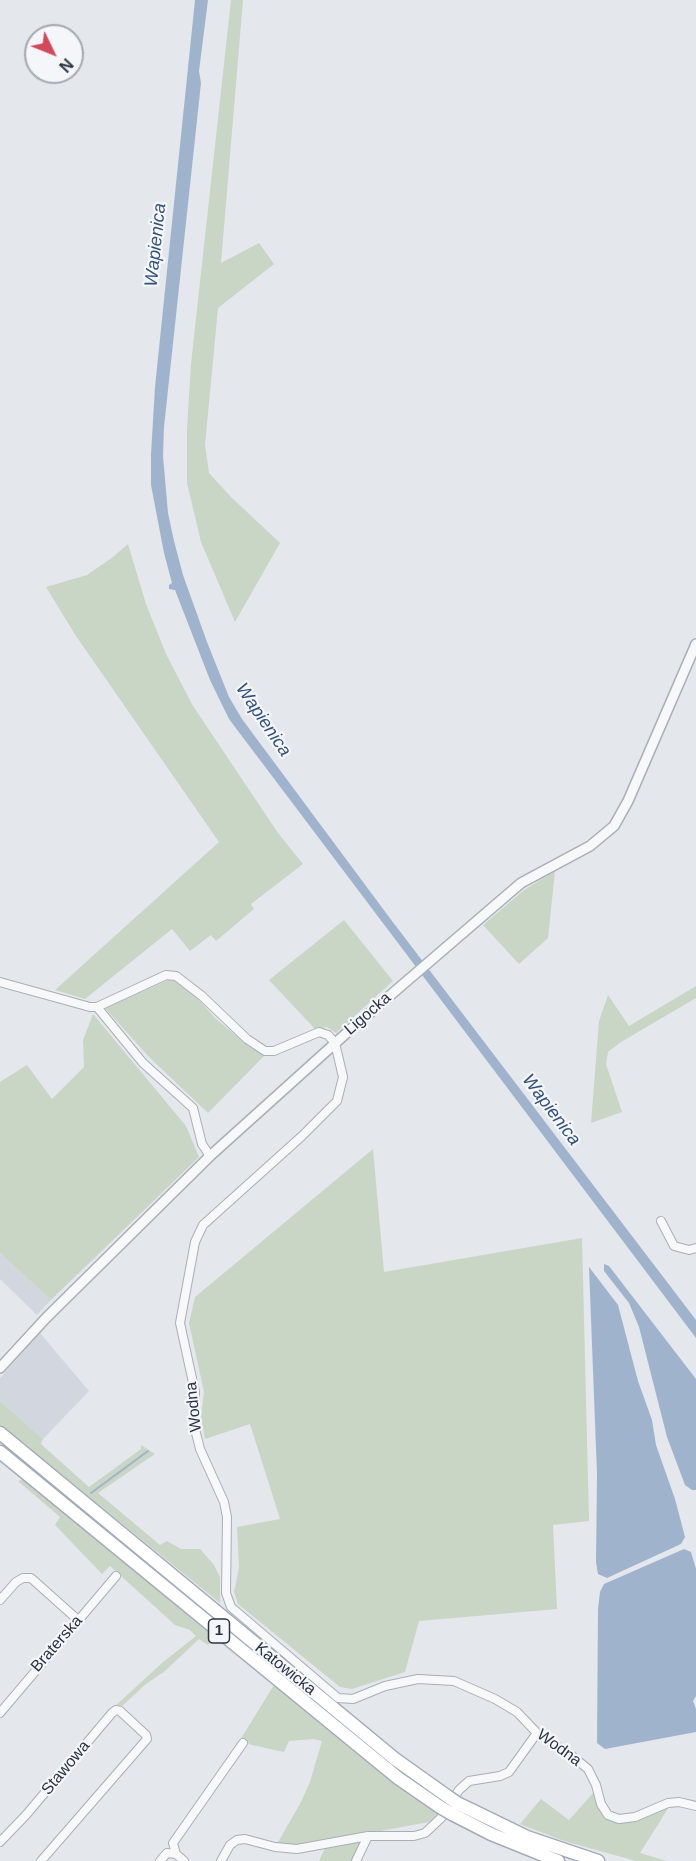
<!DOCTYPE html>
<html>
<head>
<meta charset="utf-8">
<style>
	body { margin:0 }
	#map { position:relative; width:696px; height:1861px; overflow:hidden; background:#e4e7ec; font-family:Helvetica,sans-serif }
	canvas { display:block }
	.north { position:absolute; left:24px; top:24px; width:60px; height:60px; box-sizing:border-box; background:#f4f6f9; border:2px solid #a4a8b1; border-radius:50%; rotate:133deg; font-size:16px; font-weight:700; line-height:24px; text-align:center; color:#2b3445 }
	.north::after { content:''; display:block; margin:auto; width:21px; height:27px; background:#d1495b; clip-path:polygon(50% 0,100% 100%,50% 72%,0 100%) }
</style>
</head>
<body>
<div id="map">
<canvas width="696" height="1861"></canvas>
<div class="north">N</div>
</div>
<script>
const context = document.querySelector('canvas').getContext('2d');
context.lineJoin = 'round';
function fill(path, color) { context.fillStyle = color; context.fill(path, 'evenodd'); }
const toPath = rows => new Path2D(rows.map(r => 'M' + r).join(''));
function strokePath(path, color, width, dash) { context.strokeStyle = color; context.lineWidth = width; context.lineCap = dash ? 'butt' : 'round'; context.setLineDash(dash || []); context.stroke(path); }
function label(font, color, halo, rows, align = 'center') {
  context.font = font + ' Helvetica,sans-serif'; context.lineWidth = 4.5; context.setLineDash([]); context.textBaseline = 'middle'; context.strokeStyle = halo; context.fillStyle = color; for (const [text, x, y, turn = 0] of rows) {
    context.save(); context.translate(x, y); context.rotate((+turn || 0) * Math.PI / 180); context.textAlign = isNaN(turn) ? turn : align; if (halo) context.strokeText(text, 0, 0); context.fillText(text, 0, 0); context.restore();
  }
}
fill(toPath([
	[0,1253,51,1300,37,1315,0,1279],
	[40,1333,89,1391,43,1439,0,1401,0,1378]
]), '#d2d6de');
fill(toPath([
	[231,0,243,0,221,263,259,243,274,264,218,308,205,445,209,473,231,497,280,543,235,622,201,542,187,483,187,429,191,364],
	[128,544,146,604,166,654,193,706,278,833,303,864,251,904,254,909,216,941,211,935,190,951,172,929,85,999,55,990,219,842,76,636,46,587,87,575,113,557],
	[555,871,548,938,519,964,483,925,524,890],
	[344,920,393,981,336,1033,327,1027,315,1029,269,980],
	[168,980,175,981,200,1001,215,1018,245,1043,264,1056,208,1113,149,1057,105,1008],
	[696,986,696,998,621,1042,608,1052,606,1064,622,1112,591,1123,599,1021,608,995,629,1026],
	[93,1014,186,1126,199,1157,51,1300,0,1253,0,1082,27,1065,52,1099,84,1067,83,1040],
	[373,1149,384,1272,582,1238,589,1521,553,1525,557,1609,419,1621,405,1672,352,1689,340,1687,238,1604,234,1592,239,1567,237,1527,280,1519,250,1424,205,1439,201,1417,204,1392,189,1323,195,1297],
	[0,1401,43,1439,41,1444,89,1487,141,1449,141,1445,155,1454,98,1493,160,1545,167,1541,181,1549,200,1549,214,1565,220,1577,220,1603,0,1425],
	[24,1479,125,1562,216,1639,208,1645,199,1639,165,1671,146,1684,120,1708,113,1708,162,1663,196,1636,190,1630,175,1625,110,1566,102,1574,55,1525,60,1517,18,1481],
	[274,1685,410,1796,439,1813,429,1822,299,1846,277,1844,301,1802,310,1782,322,1741,313,1739,289,1741,284,1752,252,1745,240,1740],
	[594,1792,600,1810,606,1817,620,1822,636,1821,669,1807,640,1853,667,1861,636,1861,564,1841,520,1824,541,1799,569,1820],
	[358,1841,361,1845,353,1861,319,1861,325,1848]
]), '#c9d6c5');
fill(toPath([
	[195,0,208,0,199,71,201,83,164,427,163,456,168,513,174,541,183,575,207,642,229,697,242,719,389,917,696,1320,696,1338,229,719,210,680,175,590,169,589,169,585,172,583,164,553,151,485,151,454,155,387],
	[604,1264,609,1266,696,1379,696,1490,692,1490,685,1485,667,1437,639,1327,629,1303,604,1271],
	[589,1267,618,1305,638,1381,652,1420,656,1445,675,1499,685,1537,681,1544,607,1578,598,1574,596,1562,597,1474],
	[684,1549,691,1552,696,1569,696,1696,693,1701,696,1709,696,1732,605,1749,597,1743,598,1609,600,1592,604,1584]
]), '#9fb4cc');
strokePath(toPath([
	[91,1493,148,1451]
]), '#9fb4cc', 2);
const minor = toPath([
	[0,982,90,1007,97,1007,166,975,176,976,202,996,247,1039,265,1051,274,1051,319,1032,328,1035,335,1043,343,1077,337,1101,302,1136,203,1225,195,1242,180,1323,195,1392,194,1426,197,1437,200,1449,224,1502,227,1517,226,1593,231,1607,338,1698,353,1699,385,1686,418,1679,454,1681,495,1699,517,1712,537,1733,572,1756,588,1769,596,1785,601,1804,608,1815,619,1819,635,1817,668,1803,679,1802,696,1806],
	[97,1007,143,1063,193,1108,202,1144,210,1156],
	[661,1221,674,1246,689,1250,696,1248],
	[0,1600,16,1582,23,1578,31,1578,78,1620],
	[0,1713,116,1576],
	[0,1842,26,1815,112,1713,116,1710,120,1711,146,1735,147,1739,41,1861],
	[160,1861,167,1853,176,1854],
	[184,1861,176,1854,173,1843,243,1743],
	[221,1861,230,1845,237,1840,245,1839,275,1847,297,1849,368,1836,414,1836,425,1833,441,1818,459,1790,469,1781,500,1776,509,1772,537,1733],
	[356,1861,368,1836]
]);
const tertiary = toPath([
	[0,1368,46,1318,210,1156,351,1029,521,883,590,846,614,826,628,801,696,644]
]);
const primary = toPath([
	[0,1433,395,1759,447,1796],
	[0,1452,398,1778,440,1807],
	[457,1803,527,1837,598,1861],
	[452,1814,491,1834,558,1861]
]);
strokePath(minor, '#a9aeb7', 10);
strokePath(tertiary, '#a9aeb7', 12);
strokePath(primary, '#a3abb8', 15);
strokePath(minor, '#f7f8fa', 8);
strokePath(tertiary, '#f7f8fa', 9);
strokePath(primary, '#fff', 12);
const primaryBridge = toPath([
	[447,1796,457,1803],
	[440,1807,452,1814]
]);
strokePath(primaryBridge, '#a3abb8', 15, []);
strokePath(primaryBridge, '#fff', 12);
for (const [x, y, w] of [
	[219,1631,21]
]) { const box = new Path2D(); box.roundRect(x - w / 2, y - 12, w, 24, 4.5); context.fillStyle = '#f4f6f9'; context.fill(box); strokePath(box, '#2b3445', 1.5); }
label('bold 15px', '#2b3445', null, [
	["1",219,1631]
]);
label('16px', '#2b3445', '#f4f6f9', [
	["Ligocka",368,1014,-41],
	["Wodna",194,1407,-96],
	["Braterska",57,1644,-49],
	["Katowicka",285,1669,39],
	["Wodna",559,1748,36],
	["Stawowa",66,1768,-50]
]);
label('italic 18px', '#34527a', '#f4f6f9', [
	["Wapienica",156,245,-84],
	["Wapienica",263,720,56],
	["Wapienica",551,1110,53]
]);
</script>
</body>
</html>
